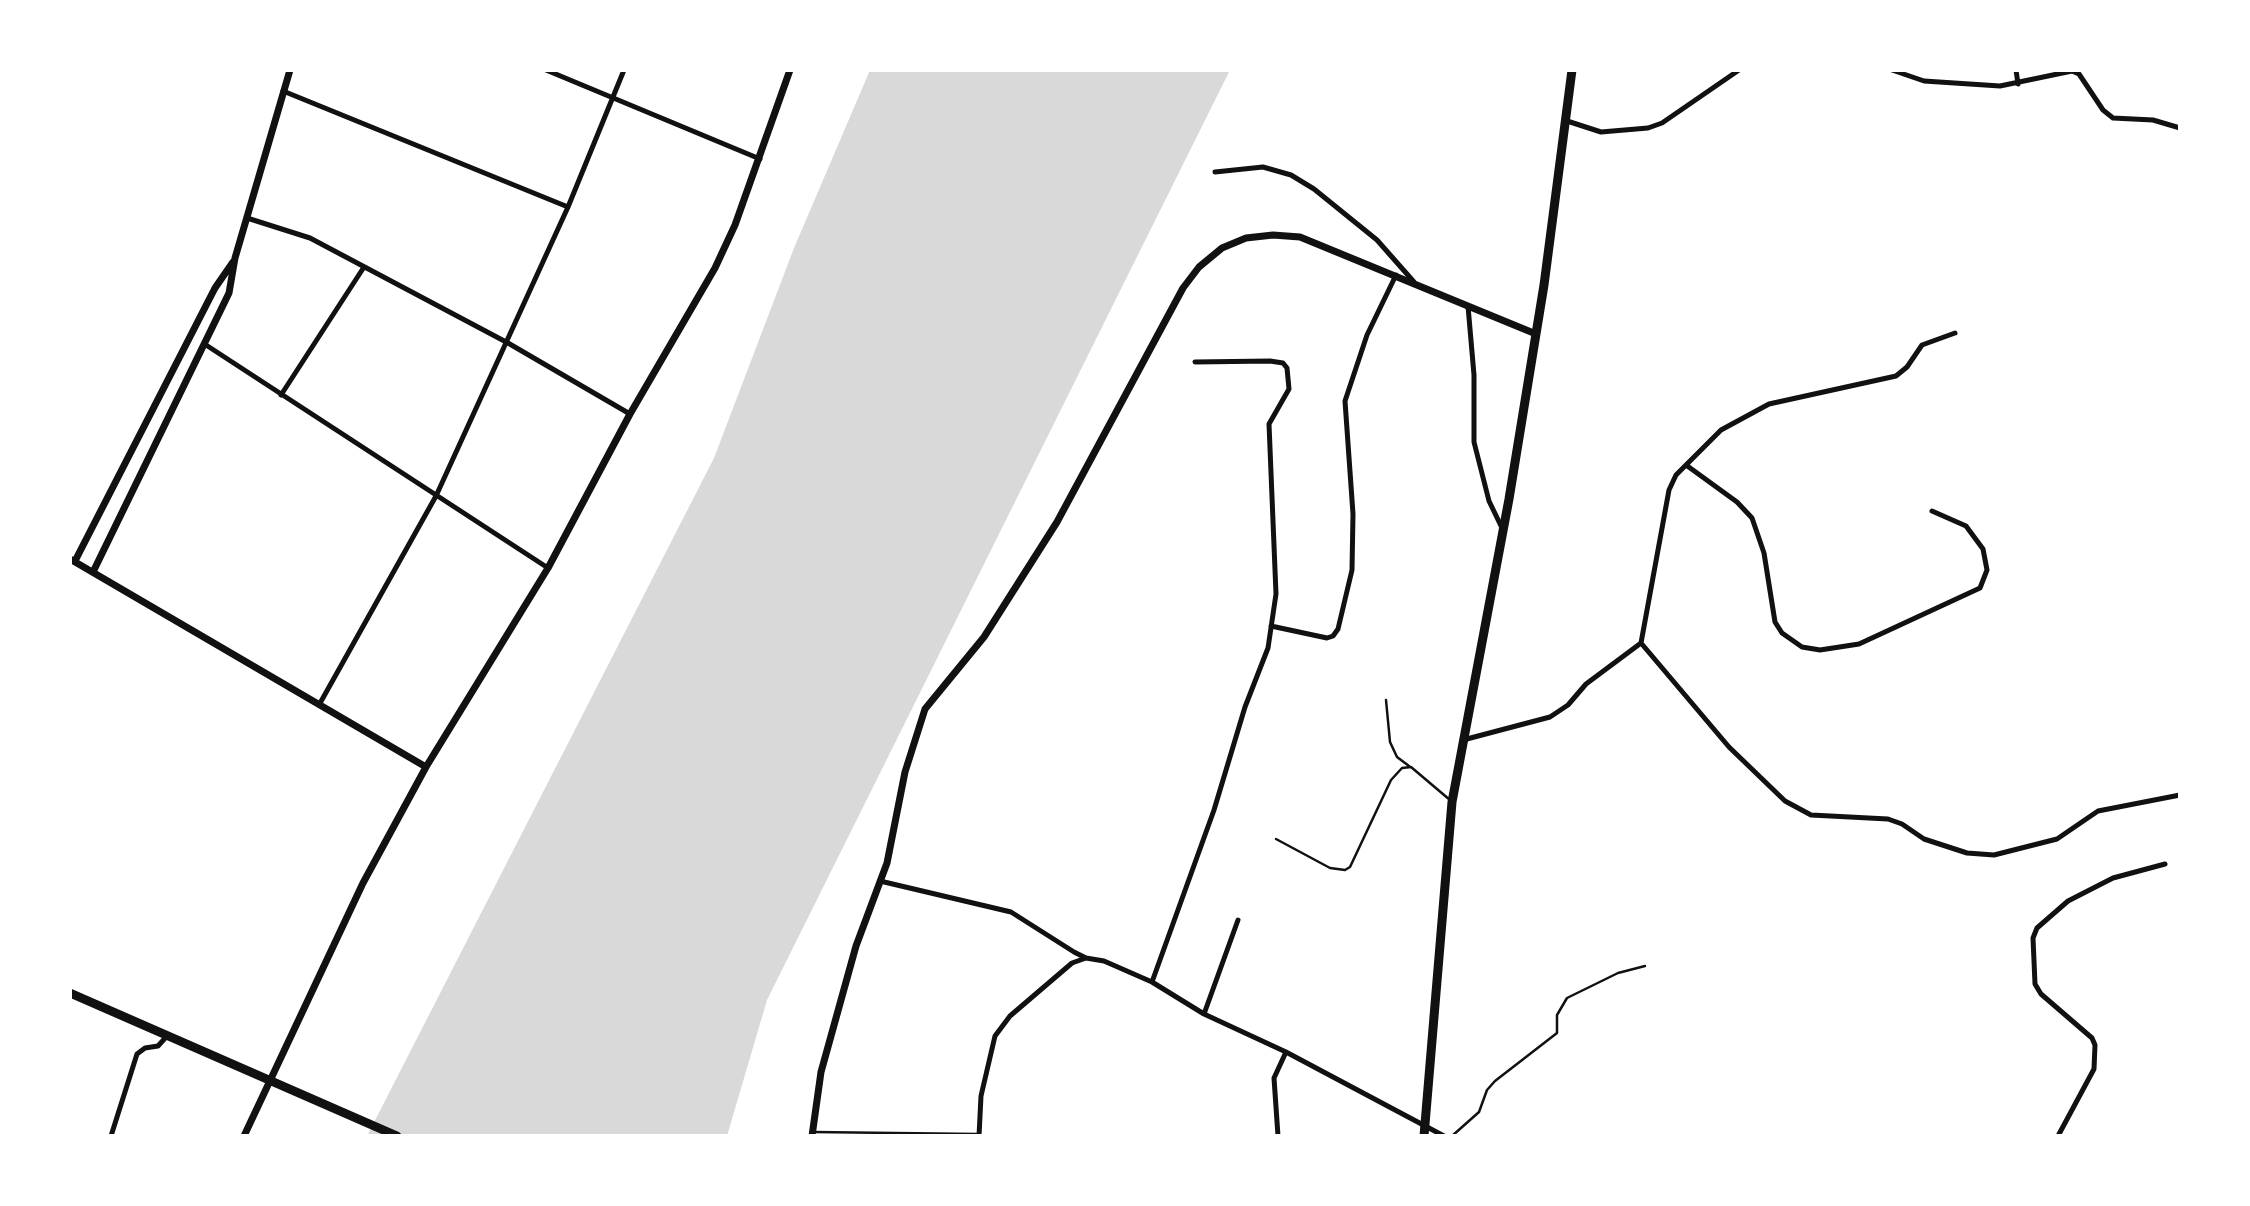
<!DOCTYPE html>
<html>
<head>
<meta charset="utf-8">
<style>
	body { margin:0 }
	#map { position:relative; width:2250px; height:1206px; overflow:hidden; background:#fff; font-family:"Exo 2",sans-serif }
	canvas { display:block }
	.frame { position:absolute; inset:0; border:72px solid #fff; pointer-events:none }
</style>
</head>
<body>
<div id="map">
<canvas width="2250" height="1206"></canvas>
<div class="frame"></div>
</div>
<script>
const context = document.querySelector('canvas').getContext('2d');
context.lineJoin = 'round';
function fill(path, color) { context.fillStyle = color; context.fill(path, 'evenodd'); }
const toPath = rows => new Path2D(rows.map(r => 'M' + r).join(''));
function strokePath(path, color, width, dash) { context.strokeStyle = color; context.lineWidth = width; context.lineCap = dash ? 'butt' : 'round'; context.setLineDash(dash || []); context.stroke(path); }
fill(toPath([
	[870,70,1230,70,767,1000,727,1136,367,1136,714,458,794,248]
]), '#d9d9d9');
strokePath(toPath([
	[1386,700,1390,742,1397,757,1409,766],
	[1276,839,1330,868,1345,870,1350,867,1391,780,1402,768,1411,767,1450,800],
	[813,1132,977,1134],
	[1452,1136,1479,1112,1487,1090,1495,1081,1557,1033,1557,1015,1567,998,1618,973,1645,966]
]), '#111', 2.5);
strokePath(toPath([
	[546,70,760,159],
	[1892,70,1924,81,2000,86,2072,71,2079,74,2103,110,2113,118,2153,120,2180,128],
	[2016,70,2018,84],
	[283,91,568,207],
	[1564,120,1601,132,1648,128,1662,123,1739,70],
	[1215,172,1263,167,1291,175,1314,189,1377,240,1414,282],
	[247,218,310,238,508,343,630,414],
	[1468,306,1474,375,1474,442,1489,501,1502,528],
	[206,345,548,568],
	[281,395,364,267],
	[1686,465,1737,502,1752,518,1764,553,1775,622,1782,633,1802,647,1820,650,1859,644,1980,588,1987,570,1983,549,1966,526,1932,511],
	[1271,626,1327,638,1333,636,1338,629,1352,570,1353,514,1345,401,1367,335,1396,275],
	[1641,643,1729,747,1785,801,1811,815,1888,819,1902,824,1924,839,1967,853,1994,855,2057,839,2098,811,2180,795],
	[319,705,436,496,568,207,624,70],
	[1463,740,1550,717,1568,705,1586,684,1641,643,1669,490,1676,475,1721,430,1769,404,1896,376,1907,367,1922,345,1955,333],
	[880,881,1011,912,1074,952,1086,958,1104,961,1152,982,1204,1014,1286,1052,1444,1136],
	[1152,982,1214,810,1245,707,1268,648,1276,594,1269,424,1289,389,1287,368,1283,363,1270,361,1195,362],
	[1204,1014,1238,920],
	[111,1136,137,1054,145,1048,158,1046,167,1036],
	[979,1136,981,1096,995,1036,1010,1016,1072,963,1086,958],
	[1278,1136,1274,1078,1286,1052],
	[2058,1136,2094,1069,2095,1045,2092,1038,2041,994,2035,984,2033,938,2037,928,2068,901,2113,878,2165,864]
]), '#111', 5);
strokePath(toPath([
	[70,559,426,767],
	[75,561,215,288,233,262],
	[93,572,229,293,235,258,290,70],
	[244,1136,363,883,426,767,548,568,630,414,715,268,735,225,790,70],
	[812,1136,821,1072,856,946,887,863,905,772,925,709,984,637,1057,522,1183,288,1199,267,1222,248,1246,238,1273,235,1300,237,1536,334]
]), '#111', 7);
strokePath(toPath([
	[1424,1136,1452,802,1509,499,1544,285,1572,70]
]), '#111', 9);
strokePath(toPath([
	[70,993,397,1136]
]), '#111', 9);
</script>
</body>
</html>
